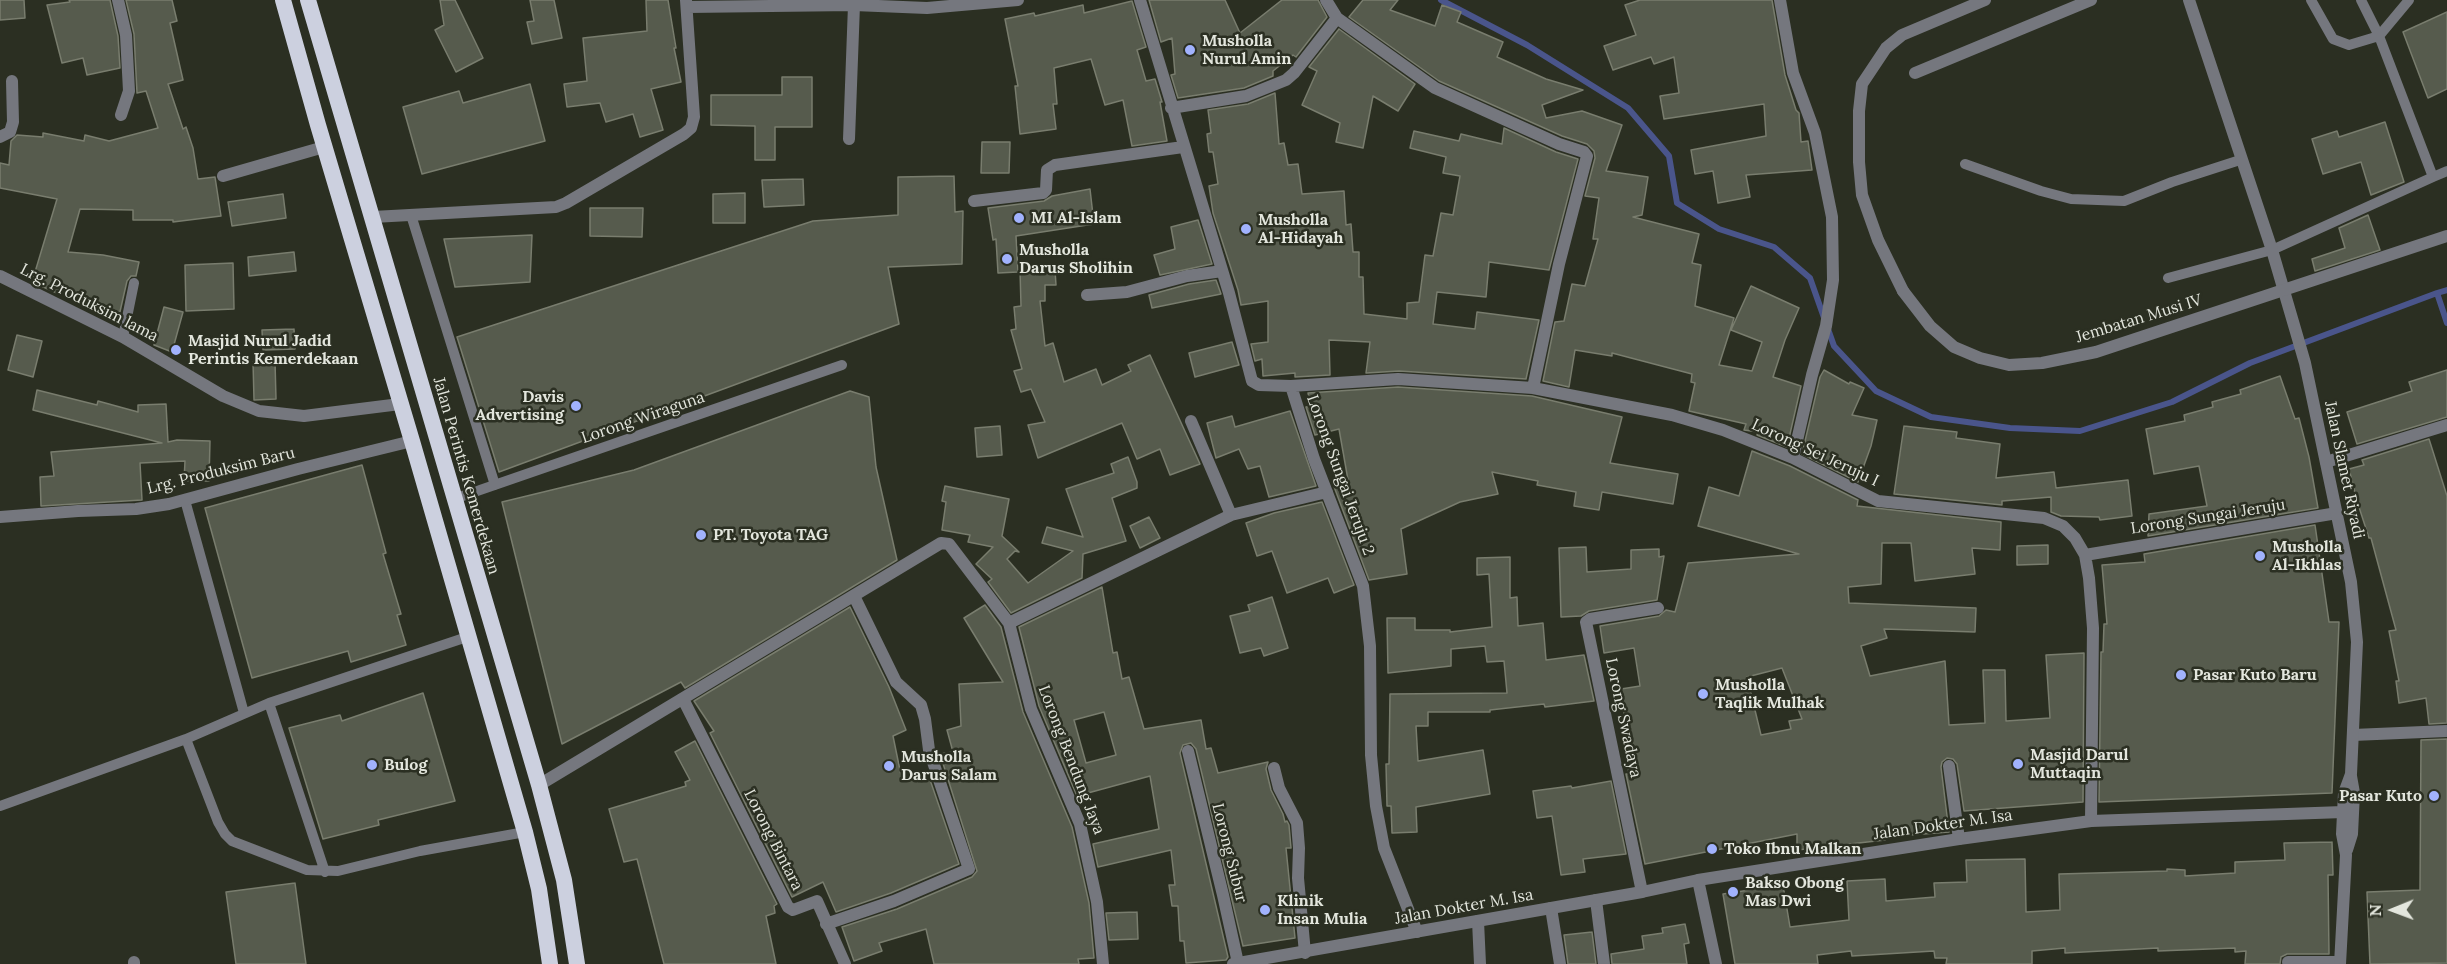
<!DOCTYPE html>
<html>
<head>
<meta charset="utf-8">
<style>
	body { margin:0 }
	#map { position:relative; width:2447px; height:964px; overflow:hidden; background:#2b2f22; font-family:Lora,serif }
	canvas { display:block }
	.north { position:absolute; left:2363px; top:880px; width:60px; height:60px; -webkit-text-stroke:4px #2b2f22; paint-order:stroke; rotate:269deg; font-size:16px; font-weight:700; line-height:24px; text-align:center; color:#e3e6dd }
	.north::after { content:''; display:block; margin:auto; width:21px; height:27px; background:#e3e6dd; clip-path:polygon(50% 0,100% 100%,50% 72%,0 100%) }
</style>
</head>
<body>
<div id="map">
<canvas width="2447" height="964"></canvas>
<div class="north">N</div>
</div>
<script>
const context = document.querySelector('canvas').getContext('2d');
context.lineJoin = 'round';
const toPath = rows => new Path2D(rows.map(r => 'M' + r).join(''));
function strokePath(path, color, width, dash) { context.strokeStyle = color; context.lineWidth = width; context.lineCap = dash ? 'butt' : 'round'; context.setLineDash(dash || []); context.stroke(path); }
function fill(path, color) { context.fillStyle = color; context.fill(path, 'evenodd'); }
function label(font, color, halo, rows, align = 'center') {
  context.font = font + ' Lora,serif'; context.lineWidth = 5; context.setLineDash([]); context.textBaseline = 'middle'; context.strokeStyle = halo; context.fillStyle = color; for (const [text, x, y, turn = 0] of rows) {
    context.save(); context.translate(x, y); context.rotate((+turn || 0) * Math.PI / 180); context.textAlign = isNaN(turn) ? turn : align; if (halo) context.strokeText(text, 0, 0); context.fillText(text, 0, 0); context.restore();
  }
}
strokePath(toPath([
	[1441,0,1527,45,1628,108,1669,156,1677,203,1719,229,1774,247,1810,278,1834,346,1876,391,1931,417,2010,428,2080,431,2172,402,2250,363,2437,293,2447,323],
	[2437,293,2447,290]
]), '#4a558b', 6);
const building = toPath([
	[0,0,24,0,25,18,0,20,0,0],
	[69,0,110,0,118,36,120,68,87,75,83,58,62,63,47,5,70,2,69,0],
	[126,0,172,0,177,21,170,23,183,80,168,84,183,129,186,127,193,148,198,179,215,177,221,216,173,222,173,220,133,220,133,210,80,209,68,252,103,255,139,262,136,276,131,276,127,281,119,316,58,289,57,293,32,282,57,199,0,188,0,163,9,165,11,141,17,135,43,137,43,133,84,141,85,135,109,141,158,128,146,91,137,93,134,34,126,0],
	[440,0,455,0,483,58,456,72,435,30,444,25,440,0],
	[530,0,554,0,562,38,532,44,527,22,534,21,530,0],
	[646,0,668,0,676,48,674,48,681,82,651,89,663,130,640,137,633,114,606,122,600,103,567,107,564,84,587,81,583,38,647,31,646,0],
	[1149,0,1225,0,1240,33,1282,0,1318,0,1327,17,1296,57,1293,55,1273,71,1273,76,1244,88,1178,98,1171,75,1175,74,1172,38,1161,42,1149,0],
	[1363,0,1398,0,1390,10,1435,26,1442,5,1461,12,1457,22,1503,42,1497,57,1546,79,1583,90,1542,105,1546,118,1582,111,1622,125,1606,171,1648,177,1642,215,1633,217,1699,234,1692,263,1701,265,1695,306,1734,318,1719,365,1752,371,1762,342,1731,330,1751,286,1799,308,1785,340,1773,377,1801,386,1787,447,1757,435,1758,432,1744,430,1746,424,1689,411,1695,383,1691,382,1692,374,1612,353,1612,356,1575,350,1569,387,1543,381,1555,322,1564,321,1572,284,1585,286,1598,239,1593,239,1599,198,1585,196,1595,158,1594,151,1587,144,1562,136,1439,81,1349,17,1363,0],
	[1640,0,1772,0,1785,75,1796,110,1799,113,1801,142,1808,141,1812,170,1746,175,1750,197,1718,203,1713,171,1695,174,1691,150,1766,136,1764,104,1664,119,1660,96,1679,93,1674,57,1654,64,1651,57,1613,70,1604,46,1636,35,1625,5,1640,0],
	[1132,1,1146,47,1137,50,1146,81,1155,79,1162,102,1160,102,1167,141,1132,146,1123,100,1105,105,1091,59,1054,68,1057,104,1053,104,1056,129,1020,134,1015,86,1018,86,1005,19,1034,13,1035,16,1083,5,1084,13,1132,1],
	[2447,12,2447,89,2428,98,2403,32,2447,12],
	[1339,29,1415,84,1398,111,1373,96,1363,148,1336,142,1340,123,1302,105,1317,71,1309,67,1339,29],
	[782,77,812,77,812,127,775,127,775,160,755,160,755,126,711,125,711,95,782,95,782,77],
	[530,84,545,141,422,174,403,107,459,91,463,103,530,84],
	[1275,93,1279,144,1284,143,1288,165,1298,164,1302,194,1344,191,1346,225,1351,224,1353,252,1359,252,1359,277,1363,277,1364,314,1407,319,1407,303,1419,302,1425,255,1433,256,1441,213,1453,215,1460,176,1443,173,1446,157,1410,148,1414,131,1459,141,1461,134,1502,144,1504,128,1556,152,1578,159,1549,270,1489,262,1486,297,1437,292,1433,324,1475,329,1477,312,1539,320,1526,379,1399,371,1366,373,1370,342,1329,340,1330,375,1295,377,1295,373,1263,376,1262,359,1255,361,1251,344,1268,342,1268,301,1241,305,1238,290,1213,213,1209,186,1218,184,1213,152,1209,152,1207,134,1211,133,1208,110,1248,104,1275,93],
	[2385,122,2404,182,2371,195,2361,162,2323,174,2312,139,2337,131,2339,137,2385,122],
	[982,142,1010,142,1009,173,981,173,982,142],
	[954,176,955,212,963,211,962,264,888,267,899,324,499,472,457,337,813,221,898,215,898,177,954,176],
	[803,179,804,205,764,207,762,180,803,179],
	[1090,189,1094,224,1016,236,1018,272,998,273,996,239,993,240,988,208,1044,201,1052,196,1090,189],
	[745,193,745,223,713,223,713,194,745,193],
	[283,194,286,218,232,226,228,202,283,194],
	[590,208,643,208,642,237,590,236,590,208],
	[2368,215,2380,250,2315,271,2312,259,2345,248,2339,228,2368,215],
	[1198,220,1212,264,1160,275,1154,255,1175,249,1171,227,1198,220],
	[532,235,530,282,455,287,444,239,532,235],
	[294,252,296,271,249,276,248,257,294,252],
	[233,263,234,309,186,311,185,265,233,263],
	[1020,270,1055,270,1056,285,1045,285,1045,301,1040,301,1045,346,1053,343,1064,382,1096,369,1102,385,1131,371,1128,365,1150,355,1200,464,1170,475,1160,449,1137,459,1122,423,1038,458,1028,425,1045,422,1031,389,1021,392,1014,371,1022,369,1011,330,1016,329,1014,307,1021,306,1020,270],
	[1216,280,1221,294,1152,308,1149,295,1189,284,1216,280],
	[164,307,183,312,172,352,154,345,164,307],
	[294,329,295,349,263,350,262,330,294,329],
	[17,335,42,341,33,377,8,370,17,335],
	[1232,342,1239,365,1195,377,1189,353,1232,342],
	[275,361,276,399,254,400,253,362,275,361],
	[1824,370,1849,384,1850,382,1864,388,1852,415,1877,420,1871,446,1858,482,1802,454,1820,377,1824,370],
	[2447,370,2447,417,2357,444,2347,412,2412,391,2409,382,2447,370],
	[2280,376,2295,419,2299,418,2309,457,2318,508,2148,536,2149,514,2207,506,2199,466,2154,474,2146,429,2185,421,2184,415,2213,407,2212,402,2241,394,2240,390,2280,376],
	[1398,387,1532,396,1622,417,1610,463,1678,474,1673,504,1602,492,1599,510,1574,506,1576,492,1537,485,1538,481,1492,472,1498,494,1460,502,1401,529,1407,574,1369,580,1333,484,1348,480,1339,429,1315,435,1306,407,1311,406,1308,393,1398,387],
	[37,390,97,405,98,401,138,412,138,405,166,404,168,442,177,440,210,441,209,481,184,481,185,461,140,463,142,500,41,506,40,477,54,476,51,452,162,443,33,410,37,390],
	[850,391,869,397,876,467,897,560,685,688,681,682,562,744,502,502,634,470,850,391],
	[1290,411,1316,486,1269,497,1260,466,1248,469,1239,449,1216,458,1207,423,1232,416,1235,427,1290,411],
	[1000,426,1002,455,977,457,975,428,1000,426],
	[1904,426,1957,432,1956,438,2000,444,1996,478,2054,472,2056,488,2128,480,2132,516,2100,520,2099,517,2061,516,2051,512,2051,497,2002,501,2002,505,1894,494,1904,426],
	[2429,439,2447,496,2447,723,2429,724,2426,698,2399,703,2396,681,2399,681,2389,631,2396,630,2371,538,2369,538,2357,501,2349,469,2364,465,2362,460,2429,439],
	[1752,451,1790,466,1858,500,1857,506,2001,522,2000,550,1972,548,1975,574,1915,581,1911,543,1882,543,1881,584,1848,587,1849,603,1976,608,1975,632,1884,629,1887,638,1861,646,1870,676,1945,661,1949,725,1985,723,1983,670,2005,670,2006,721,2050,718,2046,655,2084,653,2083,802,1964,811,1957,764,1953,759,1947,758,1942,762,1941,767,1949,832,1885,837,1885,840,1797,850,1797,834,1645,864,1626,774,1629,774,1623,737,1627,736,1621,689,1640,686,1634,648,1604,653,1600,626,1659,616,1666,610,1675,612,1688,563,1799,554,1698,526,1709,487,1739,496,1752,451],
	[1782,668,1802,719,1789,721,1791,729,1761,735,1747,677,1782,668],
	[1128,457,1137,482,1137,488,1112,498,1126,541,1083,554,1082,578,1011,613,988,582,992,579,976,564,993,547,968,542,970,535,942,530,946,502,942,501,945,486,1009,499,1002,536,1019,552,1015,551,1007,559,1028,583,1073,551,1042,543,1047,527,1083,537,1066,489,1114,473,1111,464,1128,457],
	[362,465,386,553,383,554,401,614,397,615,406,645,351,662,348,651,252,678,205,508,362,465],
	[1322,502,1354,585,1334,593,1328,578,1287,593,1272,551,1257,556,1246,523,1274,513,1322,502],
	[1149,517,1160,538,1140,548,1130,526,1149,517],
	[2315,525,2329,622,2339,622,2332,793,2099,802,2101,652,2103,652,2104,624,2107,624,2102,565,2145,562,2144,554,2315,525],
	[2048,545,2048,564,2017,565,2017,546,2048,545],
	[1586,547,1587,572,1631,569,1631,550,1659,549,1659,557,1664,556,1657,600,1589,611,1581,616,1561,617,1559,548,1586,547],
	[1510,557,1510,598,1517,597,1518,626,1543,623,1546,660,1584,655,1594,701,1545,707,1544,704,1490,710,1490,712,1428,712,1428,726,1416,726,1418,761,1483,750,1490,794,1416,807,1417,832,1392,833,1391,806,1387,806,1386,764,1389,764,1390,694,1507,693,1504,661,1487,662,1485,646,1451,649,1451,666,1388,673,1387,618,1415,618,1415,630,1450,630,1450,632,1492,627,1489,574,1477,575,1477,558,1510,557],
	[1102,587,1113,653,1117,652,1122,679,1129,677,1144,729,1201,720,1206,749,1211,748,1218,773,1268,762,1266,769,1271,790,1283,814,1285,822,1287,821,1289,825,1291,848,1286,848,1295,938,1243,946,1196,749,1191,743,1183,745,1180,753,1228,957,1226,960,1186,963,1184,941,1180,941,1178,906,1172,906,1169,885,1175,885,1171,850,1098,867,1093,844,1159,829,1150,776,1077,796,1039,706,1019,627,1102,587],
	[1104,712,1116,755,1086,763,1074,720,1104,712],
	[1272,597,1288,648,1264,656,1261,648,1240,653,1230,616,1250,611,1248,605,1272,597],
	[985,605,1001,627,1023,712,1072,827,1089,903,1094,958,1078,959,1079,964,934,964,926,929,879,943,882,951,854,961,842,927,897,909,972,877,977,871,940,754,953,752,947,730,961,726,959,684,1003,682,964,618,985,605],
	[850,607,889,687,906,730,893,736,902,780,927,771,959,864,891,893,836,912,823,882,792,897,710,733,714,731,694,701,850,607],
	[423,693,455,801,378,820,379,825,323,839,289,728,340,715,342,721,423,693],
	[2447,739,2447,963,2370,964,2367,892,2420,890,2421,740,2447,739],
	[695,741,777,904,774,906,775,913,766,916,776,964,664,964,637,859,624,862,609,809,686,786,685,782,690,780,675,752,695,741],
	[1611,781,1626,854,1583,859,1585,872,1561,875,1552,816,1537,818,1533,791,1571,786,1572,788,1611,781],
	[2332,842,2333,875,2328,875,2329,954,2287,954,2281,957,2280,964,2245,964,2246,951,2235,952,2235,948,2158,951,2158,948,2065,953,2065,948,2032,951,2032,964,1946,964,1947,958,1935,958,1934,951,1852,956,1851,951,1817,955,1818,964,1735,964,1723,894,1783,885,1790,927,1849,920,1847,881,1885,879,1886,901,1935,897,1934,883,1967,882,1966,860,2025,859,2026,912,2060,910,2059,874,2167,871,2167,869,2185,870,2185,876,2235,873,2235,862,2285,860,2284,843,2332,842],
	[295,883,306,964,236,964,226,892,295,883],
	[1137,912,1138,939,1109,940,1106,913,1137,912],
	[1685,924,1689,943,1684,944,1687,964,1612,964,1611,954,1644,949,1642,936,1663,933,1662,928,1685,924],
	[1592,932,1596,964,1568,964,1564,935,1592,932]
]);
fill(building, '#565b4d');
strokePath(building, '#797d6e', 1.5);
strokePath(toPath([
	[2311,0,2333,39,2349,45,2379,36,2409,0],
	[1965,164,2041,191,2071,199,2124,201,2172,182,2240,160],
	[2433,177,2447,171],
	[411,215,495,485],
	[2168,278,2272,250,2433,177,2379,36,2361,0],
	[123,337,134,283],
	[454,499,842,365],
	[185,500,244,713],
	[269,703,325,872],
	[186,739,218,822,225,834,232,841,307,870,338,871,420,851,525,832],
	[0,806,186,739,269,703,467,637]
]), '#75777e', 10);
strokePath(toPath([
	[118,0,126,35,129,91,121,115],
	[1140,0,1229,293,1252,381,1259,385,1291,386,1398,379,1533,388,1672,415,1723,430,1793,458,1878,501,2044,518,2063,526,2075,538,2085,555,2089,578,2093,628,2091,821],
	[1326,0,1337,18,1435,88,1559,144,1584,152,1587,156,1559,264,1533,388],
	[1780,0,1793,73,1815,133,1832,217,1833,280,1826,326,1812,375,1793,458],
	[687,7,854,5,927,8,1018,0],
	[1915,73,2091,0],
	[1171,108,1246,96,1286,80,1294,73,1337,18],
	[0,137,10,132,13,122,12,81],
	[849,139,854,5],
	[223,176,324,147],
	[974,201,1043,193,1046,190,1047,170,1055,165,1183,147],
	[373,217,556,207,566,203,684,134,691,128,694,117,686,0],
	[0,276,123,337,223,396,259,411,304,416,400,404],
	[1087,295,1127,292,1187,276,1222,271],
	[1291,386,1314,459,1363,586,1370,646,1371,755,1376,806,1384,848,1417,932],
	[1191,421,1231,515],
	[2326,462,2447,425],
	[0,517,78,511,136,509,169,504,298,469,412,441],
	[2085,555,2337,513],
	[1009,623,1231,515,1327,492],
	[683,699,788,907,793,910,817,901,845,964],
	[2353,735,2447,731],
	[1188,751,1223,895,1238,963],
	[1949,766,1959,839],
	[1274,768,1279,788,1297,823,1299,848,1298,878,1305,953],
	[539,785,941,543,949,544,1009,623,1031,709,1080,824,1097,902,1103,964],
	[1698,880,1716,964],
	[1642,892,1586,622,1590,619,1658,608],
	[1596,900,1604,964],
	[1551,908,1560,964],
	[1478,921,1480,964],
	[826,924,894,901,969,869,929,750,925,719,921,705,896,682,854,596],
	[134,962,134,964],
	[2288,962,2340,962]
]), '#75777e', 12);
strokePath(toPath([
	[2189,0,2272,250,2296,332,2305,363,2351,582,2357,642,2351,774,2344,793,2342,834,2346,855,2340,964],
	[1903,291,1878,240,1862,195,1859,162,1859,111,1862,84,1886,48,1902,35,1985,0],
	[2347,850,2352,834,2354,793,2351,776],
	[1233,964,1642,892,1698,880,1959,839,2091,821,2343,812]
]), '#75777e', 12);
strokePath(toPath([
	[283,0,318,125,412,441,525,832,539,889,550,964],
	[308,0,539,785,564,880,577,964]
]), '#ccd0df', 16);
strokePath(toPath([
	[1903,291,1930,326,1954,347,1980,358,2009,365,2042,363,2096,352,2447,236]
]), '#75777e', 12);
for (const [x, y, r, color] of [
	[1190,50,6,"#a1b2fd"],
	[1019,218,6,"#a1b2fd"],
	[1246,229,6,"#a1b2fd"],
	[1007,259,6,"#a1b2fd"],
	[176,350,6,"#a1b2fd"],
	[576,406,6,"#a1b2fd"],
	[701,535,6,"#a1b2fd"],
	[2260,556,6,"#a1b2fd"],
	[2181,675,6,"#a1b2fd"],
	[1703,694,6,"#a1b2fd"],
	[2018,764,6,"#a1b2fd"],
	[372,765,6,"#a1b2fd"],
	[889,766,6,"#a1b2fd"],
	[2434,796,6,"#a1b2fd"],
	[1712,849,6,"#a1b2fd"],
	[1733,892,6,"#a1b2fd"],
	[1265,910,6,"#a1b2fd"]
]) { const dot = new Path2D(); dot.arc(x, y, r, 0, 2 * Math.PI); context.fillStyle = color; context.fill(dot); strokePath(dot, '#2b2f22', 2); }
label('bold 16px', '#e3e6dd', '#2b2f22', [
	["Musholla",1202,41],
	["Nurul Amin",1202,59],
	["MI Al-Islam",1031,218],
	["Musholla",1258,220],
	["Al-Hidayah",1258,238],
	["Musholla",1019,250],
	["Darus Sholihin",1019,268],
	["Masjid Nurul Jadid",188,341],
	["Perintis Kemerdekaan",188,359],
	["Davis",564,397,"right"],
	["Advertising",564,415,"right"],
	["PT. Toyota TAG",713,535],
	["Musholla",2272,547],
	["Al-Ikhlas",2272,565],
	["Pasar Kuto Baru",2193,675],
	["Musholla",1715,685],
	["Taqlik Mulhak",1715,703],
	["Masjid Darul",2030,755],
	["Muttaqin",2030,773],
	["Musholla",901,757],
	["Darus Salam",901,775],
	["Bulog",384,765],
	["Pasar Kuto",2422,796,"right"],
	["Toko Ibnu Malkan",1724,849],
	["Bakso Obong",1745,883],
	["Mas Dwi",1745,901],
	["Klinik",1277,901],
	["Insan Mulia",1277,919]
], 'left');
label('16px', '#e3e6dd', '#2b2f22', [
	["Lrg. Produksim lama",89,303,27],
	["Jembatan Musi IV",2139,319,-17],
	["Lorong Wiraguna",643,418,-19],
	["Lorong Sei Jeruju I",1815,453,25],
	["Jalan Slamet Riyadi",2344,470,78],
	["Lrg. Produksim Baru",221,471,-14],
	["Lorong Sungai Jeruju 2",1340,475,70],
	["Jalan Perintis Kemerdekaan",466,476,74],
	["Lorong Sungai Jeruju",2208,517,-9],
	["Lorong Swadaya",1623,718,78],
	["Lorong Bendung Jaya",1071,760,69],
	["Jalan Dokter M. Isa",1943,825,-8],
	["Lorong Bintara",773,840,63],
	["Lorong Subur",1229,853,76],
	["Jalan Dokter M. Isa",1464,907,-10]
]);
</script>
</body>
</html>
